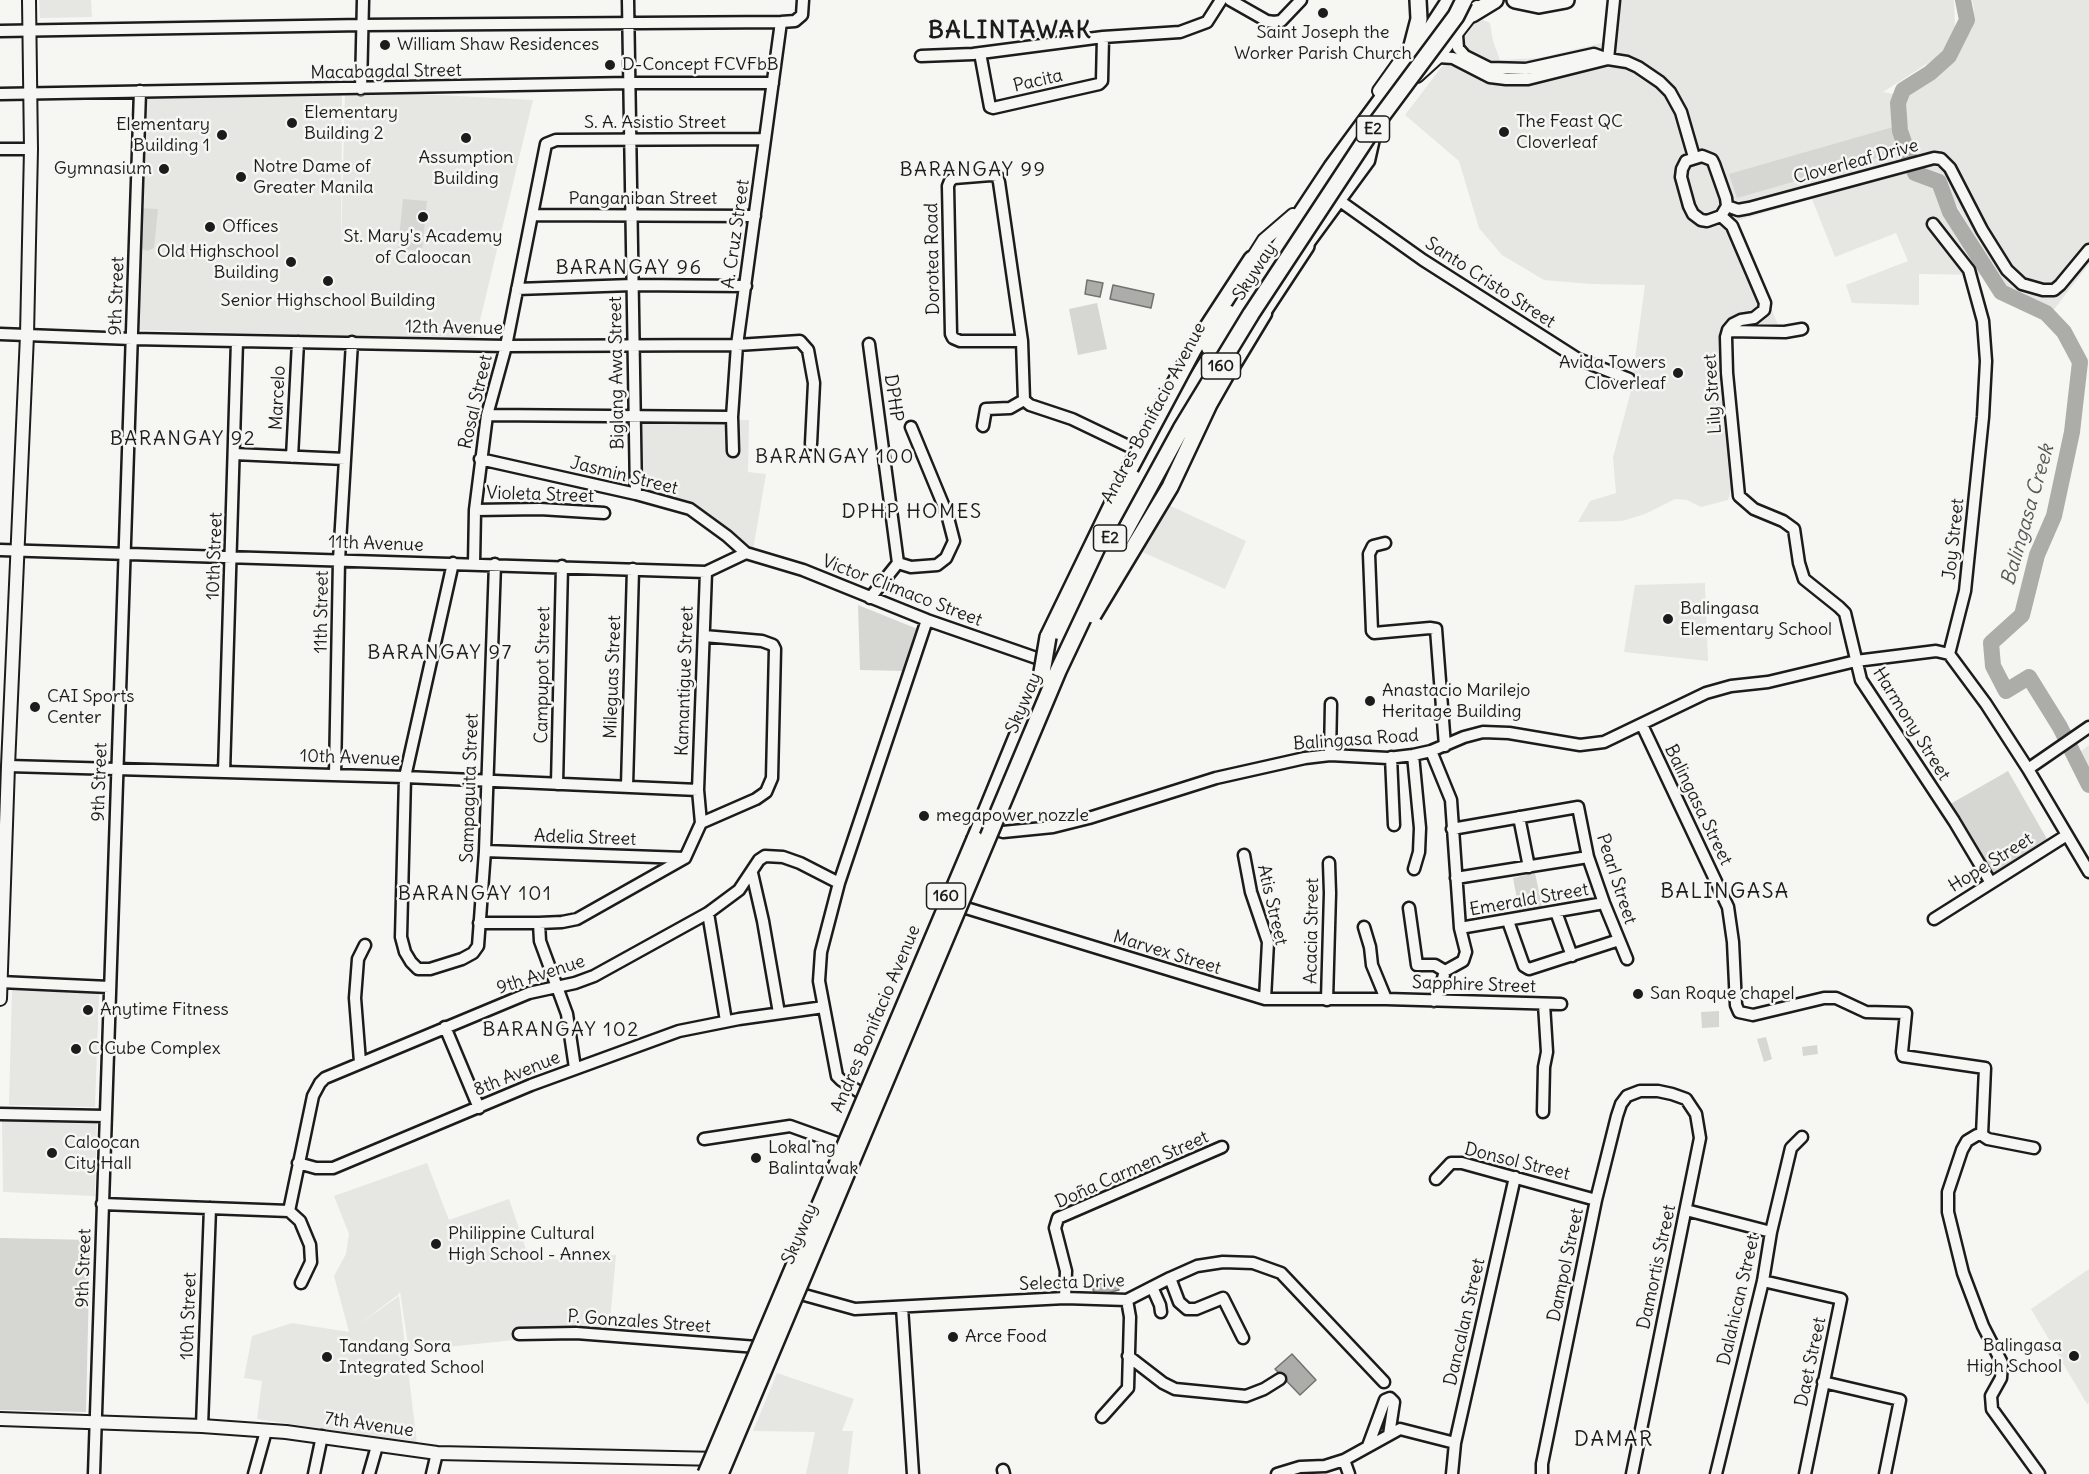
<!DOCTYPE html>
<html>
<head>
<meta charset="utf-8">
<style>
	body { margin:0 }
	canvas { display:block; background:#f6f6f2 }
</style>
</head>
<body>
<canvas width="2089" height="1474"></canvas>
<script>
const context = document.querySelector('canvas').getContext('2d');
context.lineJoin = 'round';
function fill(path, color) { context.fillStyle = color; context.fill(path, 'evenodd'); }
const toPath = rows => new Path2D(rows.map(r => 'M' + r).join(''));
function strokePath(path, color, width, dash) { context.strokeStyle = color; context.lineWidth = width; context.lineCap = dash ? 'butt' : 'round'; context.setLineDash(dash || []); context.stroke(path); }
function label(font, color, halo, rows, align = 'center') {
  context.font = font + ' Delius,sans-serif'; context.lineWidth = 5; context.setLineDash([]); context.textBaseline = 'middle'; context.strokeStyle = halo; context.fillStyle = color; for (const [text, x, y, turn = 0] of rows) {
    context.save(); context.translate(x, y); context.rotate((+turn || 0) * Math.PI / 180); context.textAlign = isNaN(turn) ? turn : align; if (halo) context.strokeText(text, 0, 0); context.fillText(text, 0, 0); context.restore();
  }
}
fill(toPath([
	[39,0,91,0,92,17,40,18],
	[1608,0,1954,0,1955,31,1939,56,1883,92,1903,96,1951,56,1972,29,1974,9,1972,0,2089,0,2089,264,2052,312,2006,289,1939,175,1924,167,1909,172,1935,184,1986,275,1919,274,1919,305,1852,303,1846,285,1908,261,1896,233,1835,257,1812,199,1736,221,1780,330,1724,329,1725,415,1733,482,1728,500,1701,507,1687,500,1675,499,1645,514,1622,521,1578,522,1590,501,1616,493,1613,457,1630,395,1645,285,1591,284,1544,280,1502,255,1479,228,1459,161,1405,115,1479,18,1490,23,1493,41,1500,60,1539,58,1602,43],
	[345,90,533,100,476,337,340,336,136,330,143,95,342,91,341,255],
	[749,420,748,472,766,474,753,550,695,506,642,488,642,421],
	[1162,502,1246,541,1225,589,1138,550],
	[1705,583,1708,661,1624,652,1635,585],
	[2089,745,2089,781,2075,756],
	[12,990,99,993,95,1107,9,1105],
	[2,1118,97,1120,95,1196,3,1192],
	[427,1163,449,1220,509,1199,530,1261,616,1255,609,1332,584,1326,514,1331,514,1340,409,1351,400,1291,399,1294,357,1326,399,1296,417,1443,257,1419,262,1381,244,1378,252,1336,292,1323,349,1332,334,1276,346,1254,349,1234,334,1196],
	[2089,1269,2089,1403,2087,1404,2031,1309],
	[777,1373,854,1399,842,1431,853,1431,848,1474,806,1474,815,1432,753,1431]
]), '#e6e6e2');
fill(toPath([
	[1893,127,1900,151,1737,198,1729,174],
	[403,199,427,201,422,251,398,249],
	[139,208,158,209,154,248,147,251,139,247],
	[1097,303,1107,349,1078,355,1069,309],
	[858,605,920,630,906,671,860,670],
	[2008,771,2047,839,1990,878,1945,807],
	[1535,873,1543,911,1520,915,1513,878],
	[1719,1011,1719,1027,1702,1028,1701,1012],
	[1766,1037,1772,1059,1764,1062,1757,1039],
	[1817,1045,1818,1054,1803,1056,1802,1047],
	[0,1238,90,1240,86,1412,0,1410]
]), '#d6d6d2');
const water = toPath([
	[1087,280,1103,283,1100,297,1085,294,1087,280],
	[1113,285,1154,294,1151,308,1110,299,1113,285],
	[1117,1280,1119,1290,1095,1296,1092,1286,1117,1280],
	[1292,1354,1316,1380,1300,1395,1275,1369,1292,1354]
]);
fill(water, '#acaca9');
strokePath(water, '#727271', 1.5);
strokePath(toPath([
	[1963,0,1967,20,1949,56,1930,73,1903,90,1898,103,1900,131,1915,173,1939,182,1950,212,2001,292,2046,313,2064,332,2080,362,2072,432,2054,516,2037,555,2022,615,1991,643,1993,666,2006,691,2029,677,2060,727,2089,785]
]), '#acaca9', 16);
const minor = toPath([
	[628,0,636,494],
	[1230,0,1267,21,1274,22,1281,21,1301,0],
	[0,31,363,25,781,22,795,21,802,15,803,0],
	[1457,35,1458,48,1465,56,1489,68,1526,69,1594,54,1608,59,1627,62,1638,67,1660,82,1670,92,1681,112,1694,157],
	[980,53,990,107,993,108,1099,84,1102,81,1103,37],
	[921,56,973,54,1103,37,1180,32,1207,22,1221,0],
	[1438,57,1453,58,1490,77,1506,79,1528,79,1608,59],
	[1608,59,1614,0],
	[361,89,363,0],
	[0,94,629,83,773,83],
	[0,149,31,149],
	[1702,156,1712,160,1714,164,1726,198,1727,206,1721,216,1707,221,1701,220,1693,214,1689,206,1681,177,1682,169,1686,161,1702,156],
	[1340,201,1423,260,1578,359,1629,379],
	[1727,206,1738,210,1749,208,1934,158,1941,159,1950,168,1982,230,2007,270,2022,284,2043,290,2054,290,2060,285,2089,250],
	[532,215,755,216],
	[1721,216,1732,226,1765,303,1764,310,1754,318,1741,320,1733,324,1728,330,1726,337,1727,373,1739,496,1754,509,1783,521,1794,529,1799,563,1804,579,1839,607,1845,613,1861,680,1954,821,1991,883],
	[1933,224,1969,270,1983,321,1986,361,1983,417,1965,591,1949,654],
	[1303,251,1369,161,1376,130],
	[517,289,632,285,746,286],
	[1728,331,1785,332,1802,329],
	[0,334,132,339,506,346,737,345,800,341,808,350,814,383,811,444],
	[1022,341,960,341,953,338,951,334,948,186,950,181,954,178,991,175,997,176,999,182,1022,341,1024,400,1030,405,1072,419,1145,454],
	[869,344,898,563,870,598],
	[1234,367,1266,314],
	[487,415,732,417],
	[983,426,986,409,1010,408,1024,400],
	[733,451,732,417,737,345,781,22],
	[234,454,345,459],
	[292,457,298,342],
	[480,459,636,494,690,509,727,536,746,553,803,570,927,620,1045,661],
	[475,510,540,509,604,513],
	[1385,543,1373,546,1369,554,1372,631,1374,633,1430,628,1436,629,1445,746],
	[0,550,706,572,746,553],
	[453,563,405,777,401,937,405,952,411,962,418,969,430,969,462,959,473,953,478,946,485,851,495,564],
	[898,563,911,567,937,565,946,558,954,541,947,514,911,427],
	[474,564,475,510,487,415,506,346,546,144,556,140,765,139],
	[1949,654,1986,704,2028,769,2089,872],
	[1642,725,1728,907,1733,942,1736,1005,1739,1012,1753,1015,1824,998,1836,998,1866,1012,1906,1013,1902,1052,1903,1056,1985,1068,1982,1135,1977,1135,1967,1141,1962,1150,1948,1192,1948,1212,1963,1273,1983,1326,2002,1363,2001,1378,1991,1396,1992,1409,2039,1474],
	[1431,751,1451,800,1460,928,1466,952,1463,961,1445,971,1440,989,1434,1001],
	[1330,755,1331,704],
	[1413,755,1420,828,1419,852,1414,869],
	[1391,757,1394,825],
	[8,766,405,777,698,790],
	[2028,769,2089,727],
	[224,772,237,341],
	[335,775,339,560,352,342],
	[557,784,562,566],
	[627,786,633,569],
	[1519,817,1529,867],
	[701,823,698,790,706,572],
	[994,829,1003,832,1053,827,1089,818,1216,778,1305,758,1330,755,1388,758,1413,755,1431,751,1464,737,1483,732,1509,733,1580,745,1604,742,1706,693,1731,686,1768,682,1856,661,1936,651,1949,654],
	[1452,829,1578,807,1588,857,1604,903,1627,959],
	[485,851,685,858],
	[1244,855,1251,892,1268,942,1265,999],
	[752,873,763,921,779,1013],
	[1456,878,1588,857],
	[953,904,1265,999,1386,999,1561,1004],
	[1409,908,1417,965,1435,965,1445,971],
	[1556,912,1572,956],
	[708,913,726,1021],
	[1934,919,2067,835],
	[1508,921,1524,966,1529,969,1619,940],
	[479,923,539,923,562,922,577,919,685,858,701,823,756,799,766,792,772,778,775,649,773,645,762,641,704,636],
	[539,923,540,941,567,1014,575,1068],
	[1364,927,1370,947,1372,965,1386,999],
	[1460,928,1604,903],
	[0,982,109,987],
	[1327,1000,1330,893,1329,863],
	[445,1027,479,1108],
	[360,1062,355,998,358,959,365,945],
	[864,1095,841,1080,837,1076,819,981,821,952,839,883,927,620],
	[1543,1112,1544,1067,1547,1052,1544,1004],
	[0,1114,105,1116],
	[1982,1135,1988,1139,2034,1148],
	[704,1139,790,1126,843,1145],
	[298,1163,316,1168,333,1168,531,1085,679,1031,739,1019,824,1007],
	[1436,1179,1451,1163,1462,1163,1596,1200],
	[102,1204,289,1211],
	[1686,1210,1771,1232],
	[289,1211,313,1096,320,1083,325,1078,529,993,575,983,594,976,708,913,739,890,759,860,765,856,783,857,800,863,839,883],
	[289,1211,300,1221,310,1245,311,1262,301,1283],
	[1170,1278,1179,1302,1187,1309,1196,1309,1223,1298,1243,1338],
	[1763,1281,1841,1299,1805,1474],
	[1152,1287,1160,1305,1161,1312],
	[790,1291,855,1309,1065,1298,1127,1300,1170,1278,1197,1266,1223,1262,1253,1263,1281,1273,1384,1382],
	[1065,1298,1066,1271,1055,1228,1058,1218,1222,1147],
	[902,1307,913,1474],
	[519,1334,576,1333,757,1347],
	[1128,1356,1163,1383,1175,1389,1246,1396,1264,1389,1280,1379],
	[1823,1382,1900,1400,1885,1474],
	[1102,1417,1128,1388,1130,1317,1127,1300],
	[202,1426,210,1208],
	[1368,1446,1385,1400,1390,1398,1394,1402,1389,1435],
	[1344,1460,1349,1474],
	[1003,1470,1004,1474],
	[94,1474,140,91],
	[254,1474,266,1431],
	[314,1474,322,1436],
	[369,1474,377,1446],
	[432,1474,437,1453],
	[1277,1474,1300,1467,1325,1466,1344,1460,1400,1429,1455,1443],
	[1452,1474,1455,1443,1515,1177],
	[1542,1474,1542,1464,1596,1200,1617,1116,1621,1104,1627,1096,1640,1091,1658,1091,1672,1094,1686,1099,1696,1114,1700,1138,1632,1474],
	[1716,1474,1763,1281,1771,1232,1791,1148,1802,1137]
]);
const major = toPath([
	[1417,76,1438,57,1477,7],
	[1379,91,1409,49],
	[1245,289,1252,259,1264,240,1293,215],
	[1208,348,1230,312],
	[0,999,8,766,27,335,31,149,29,0],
	[0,1419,202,1426,286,1432,437,1453,720,1459]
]);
const highway = toPath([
	[1515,0,1539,5,1566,0],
	[1472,14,1495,0],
	[1412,46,1419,19,1418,0],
	[1258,319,1306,246],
	[1194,348,1252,259],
	[1048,637,1130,468],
	[975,839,1041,678,1108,541,1169,424,1275,253,1332,167,1410,61,1450,0]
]);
strokePath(minor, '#1c1c1c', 15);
strokePath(major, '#1c1c1c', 16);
strokePath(highway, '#1c1c1c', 20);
strokePath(minor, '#f6f6f2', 10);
strokePath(major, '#f6f6f2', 12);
strokePath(highway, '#f6f6f2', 15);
const highwayBridge = toPath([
	[1130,468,1194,348],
	[1093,615,1170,487,1209,404,1234,360],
	[1041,678,1048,637],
	[706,1474,975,839],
	[720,1474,1058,671,1117,546,1181,429,1251,314,1378,121,1456,16,1464,0]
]);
strokePath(highwayBridge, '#1c1c1c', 20, []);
strokePath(highwayBridge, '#f6f6f2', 15);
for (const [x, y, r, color] of [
	[1323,13,6,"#1c1c1c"],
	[385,45,6,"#1c1c1c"],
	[610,65,6,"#1c1c1c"],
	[292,123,6,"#1c1c1c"],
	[1504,132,6,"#1c1c1c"],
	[222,135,6,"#1c1c1c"],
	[466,138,6,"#1c1c1c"],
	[164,169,6,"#1c1c1c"],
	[241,177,6,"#1c1c1c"],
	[423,217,6,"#1c1c1c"],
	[210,227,6,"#1c1c1c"],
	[291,262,6,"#1c1c1c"],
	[328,281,6,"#1c1c1c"],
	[1678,373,6,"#1c1c1c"],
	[1668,619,6,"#1c1c1c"],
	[1370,701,6,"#1c1c1c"],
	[35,707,6,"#1c1c1c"],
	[924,816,6,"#1c1c1c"],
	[1638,994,6,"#1c1c1c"],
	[88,1010,6,"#1c1c1c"],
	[76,1049,6,"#1c1c1c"],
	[52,1153,6,"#1c1c1c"],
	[756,1158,6,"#1c1c1c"],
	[436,1244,6,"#1c1c1c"],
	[953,1337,6,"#1c1c1c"],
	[2074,1356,6,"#1c1c1c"],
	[327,1357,6,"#1c1c1c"]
]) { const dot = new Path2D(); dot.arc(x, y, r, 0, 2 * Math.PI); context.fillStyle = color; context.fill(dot); strokePath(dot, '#f6f6f2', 2); }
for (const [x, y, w] of [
	[1373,129,33],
	[1221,366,39],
	[1110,538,33],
	[946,896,39]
]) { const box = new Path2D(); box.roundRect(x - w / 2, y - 13, w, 26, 4.5); context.fillStyle = '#f6f6f2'; context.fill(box); strokePath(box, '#1c1c1c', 1.5); }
label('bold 16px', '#1c1c1c', null, [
	["E2",1373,129],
	["160",1221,366],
	["E2",1110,538],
	["160",946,896]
]);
label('18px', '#1c1c1c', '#f6f6f2', [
	["Saint Joseph the",1323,33,"center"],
	["Worker Parish Church",1323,54,"center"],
	["William Shaw Residences",397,45],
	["D-Concept FCVFbB",622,65],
	["Elementary",304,113],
	["Building 2",304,134],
	["The Feast QC",1516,122],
	["Cloverleaf",1516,143],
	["Elementary",210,125,"right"],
	["Building 1",210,146,"right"],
	["Assumption",466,158,"center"],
	["Building",466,179,"center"],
	["Notre Dame of",253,167],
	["Greater Manila",253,188],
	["Gymnasium",152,169,"right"],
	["Offices",222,227],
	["St. Mary's Academy",423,237,"center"],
	["of Caloocan",423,258,"center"],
	["Old Highschool",279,252,"right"],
	["Building",279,273,"right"],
	["Senior Highschool Building",328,301,"center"],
	["Avida Towers",1666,363,"right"],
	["Cloverleaf",1666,384,"right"],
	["Balingasa",1680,609],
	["Elementary School",1680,630],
	["Anastacio Marilejo",1382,691],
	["Heritage Building",1382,712],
	["CAI Sports",47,697],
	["Center",47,718],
	["megapower nozzle",936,816],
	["San Roque chapel",1650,994],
	["Anytime Fitness",100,1010],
	["C Cube Complex",88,1049],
	["Caloocan",64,1143],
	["City Hall",64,1164],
	["Lokal ng",768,1148],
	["Balintawak",768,1169],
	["Philippine Cultural",448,1234],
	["High School - Annex",448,1255],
	["Arce Food",965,1337],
	["Balingasa",2062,1346,"right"],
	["High School",2062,1367,"right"],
	["Tandang Sora",339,1347],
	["Integrated School",339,1368]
], 'left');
label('18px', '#1c1c1c', '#f6f6f2', [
	["Macabagdal Street",386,72,-1],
	["Pacita",1038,81,-13],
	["S. A. Asistio Street",655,123],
	["Cloverleaf Drive",1856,162,-15],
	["Panganiban Street",643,199],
	["A. Cruz Street",736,234,-82],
	["Dorotea Road",933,259,-91],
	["Skyway",1255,272,-57],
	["Santo Cristo Street",1490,283,33],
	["9th Street",117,296,-88],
	["12th Avenue",454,328,1],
	["Biglang Awa Street",617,373,-91],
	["Lily Street",1713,394,-94],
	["Marcelo",278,398,-87],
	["DPHP",893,398,82],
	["Rosal Street",476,402,-77],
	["Andres Bonifacio Avenue",1154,413,-62],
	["Jasmin Street",624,476,14],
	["Violeta Street",540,495,2],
	["Joy Street",1954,539,-84],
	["11th Avenue",376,544,2],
	["10th Street",215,556,-88],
	["Victor Climaco Street",902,591,21],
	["11th Street",322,612,-89],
	["Campupot Street",543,675,-89],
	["Mileguas Street",613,677,-88],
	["Kamantigue Street",685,681,-88],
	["Skyway",1024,703,-67],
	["Harmony Street",1911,724,58],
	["Balingasa Road",1356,740,-4],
	["10th Avenue",350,758,2],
	["9th Street",100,782,-88],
	["Sampaguita Street",470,788,-88],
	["Balingasa Street",1698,805,64],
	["Adelia Street",585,838,2],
	["Hope Street",1991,863,-32],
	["Pearl Street",1616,879,72],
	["Emerald Street",1529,900,-10],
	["Atis Street",1272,905,77],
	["Acacia Street",1312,931,-89],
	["Marvex Street",1167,953,17],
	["9th Avenue",541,975,-18],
	["Sapphire Street",1474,985,2],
	["Andres Bonifacio Avenue",876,1019,-67],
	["8th Avenue",517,1074,-22],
	["Donsol Street",1517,1162,14],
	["Doña Carmen Street",1132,1170,-24],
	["Skyway",800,1234,-67],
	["Dampol Street",1566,1265,-78],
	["Damortis Street",1657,1267,-78],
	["9th Street",84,1268,-88],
	["Selecta Drive",1072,1283,-2],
	["Dalahican Street",1739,1300,-77],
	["10th Street",189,1316,-88],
	["P. Gonzales Street",639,1322,4],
	["Dancalan Street",1465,1322,-77],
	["Daet Street",1811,1362,-78],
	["7th Avenue",369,1425,8]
]);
context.letterSpacing = '1.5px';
label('20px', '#1c1c1c', '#f6f6f2', [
	["BARANGAY 99",973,170],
	["BARANGAY 96",629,268],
	["BARANGAY 92",183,439],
	["BARANGAY 100",835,457],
	["DPHP HOMES",912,512],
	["BARANGAY 97",440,653],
	["BARANGAY 101",475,894],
	["BARANGAY 102",561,1030]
]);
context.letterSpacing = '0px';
label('italic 20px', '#565654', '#f6f6f2', [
	["Balingasa Creek",2028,515,-74]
]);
context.letterSpacing = '1.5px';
label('21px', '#1c1c1c', '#f6f6f2', [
	["BALINGASA",1725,892],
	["DAMAR",1614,1440]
]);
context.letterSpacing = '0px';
context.letterSpacing = '1.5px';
label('bold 24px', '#1c1c1c', '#f6f6f2', [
	["BALINTAWAK",1010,31]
]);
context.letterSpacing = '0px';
</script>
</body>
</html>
